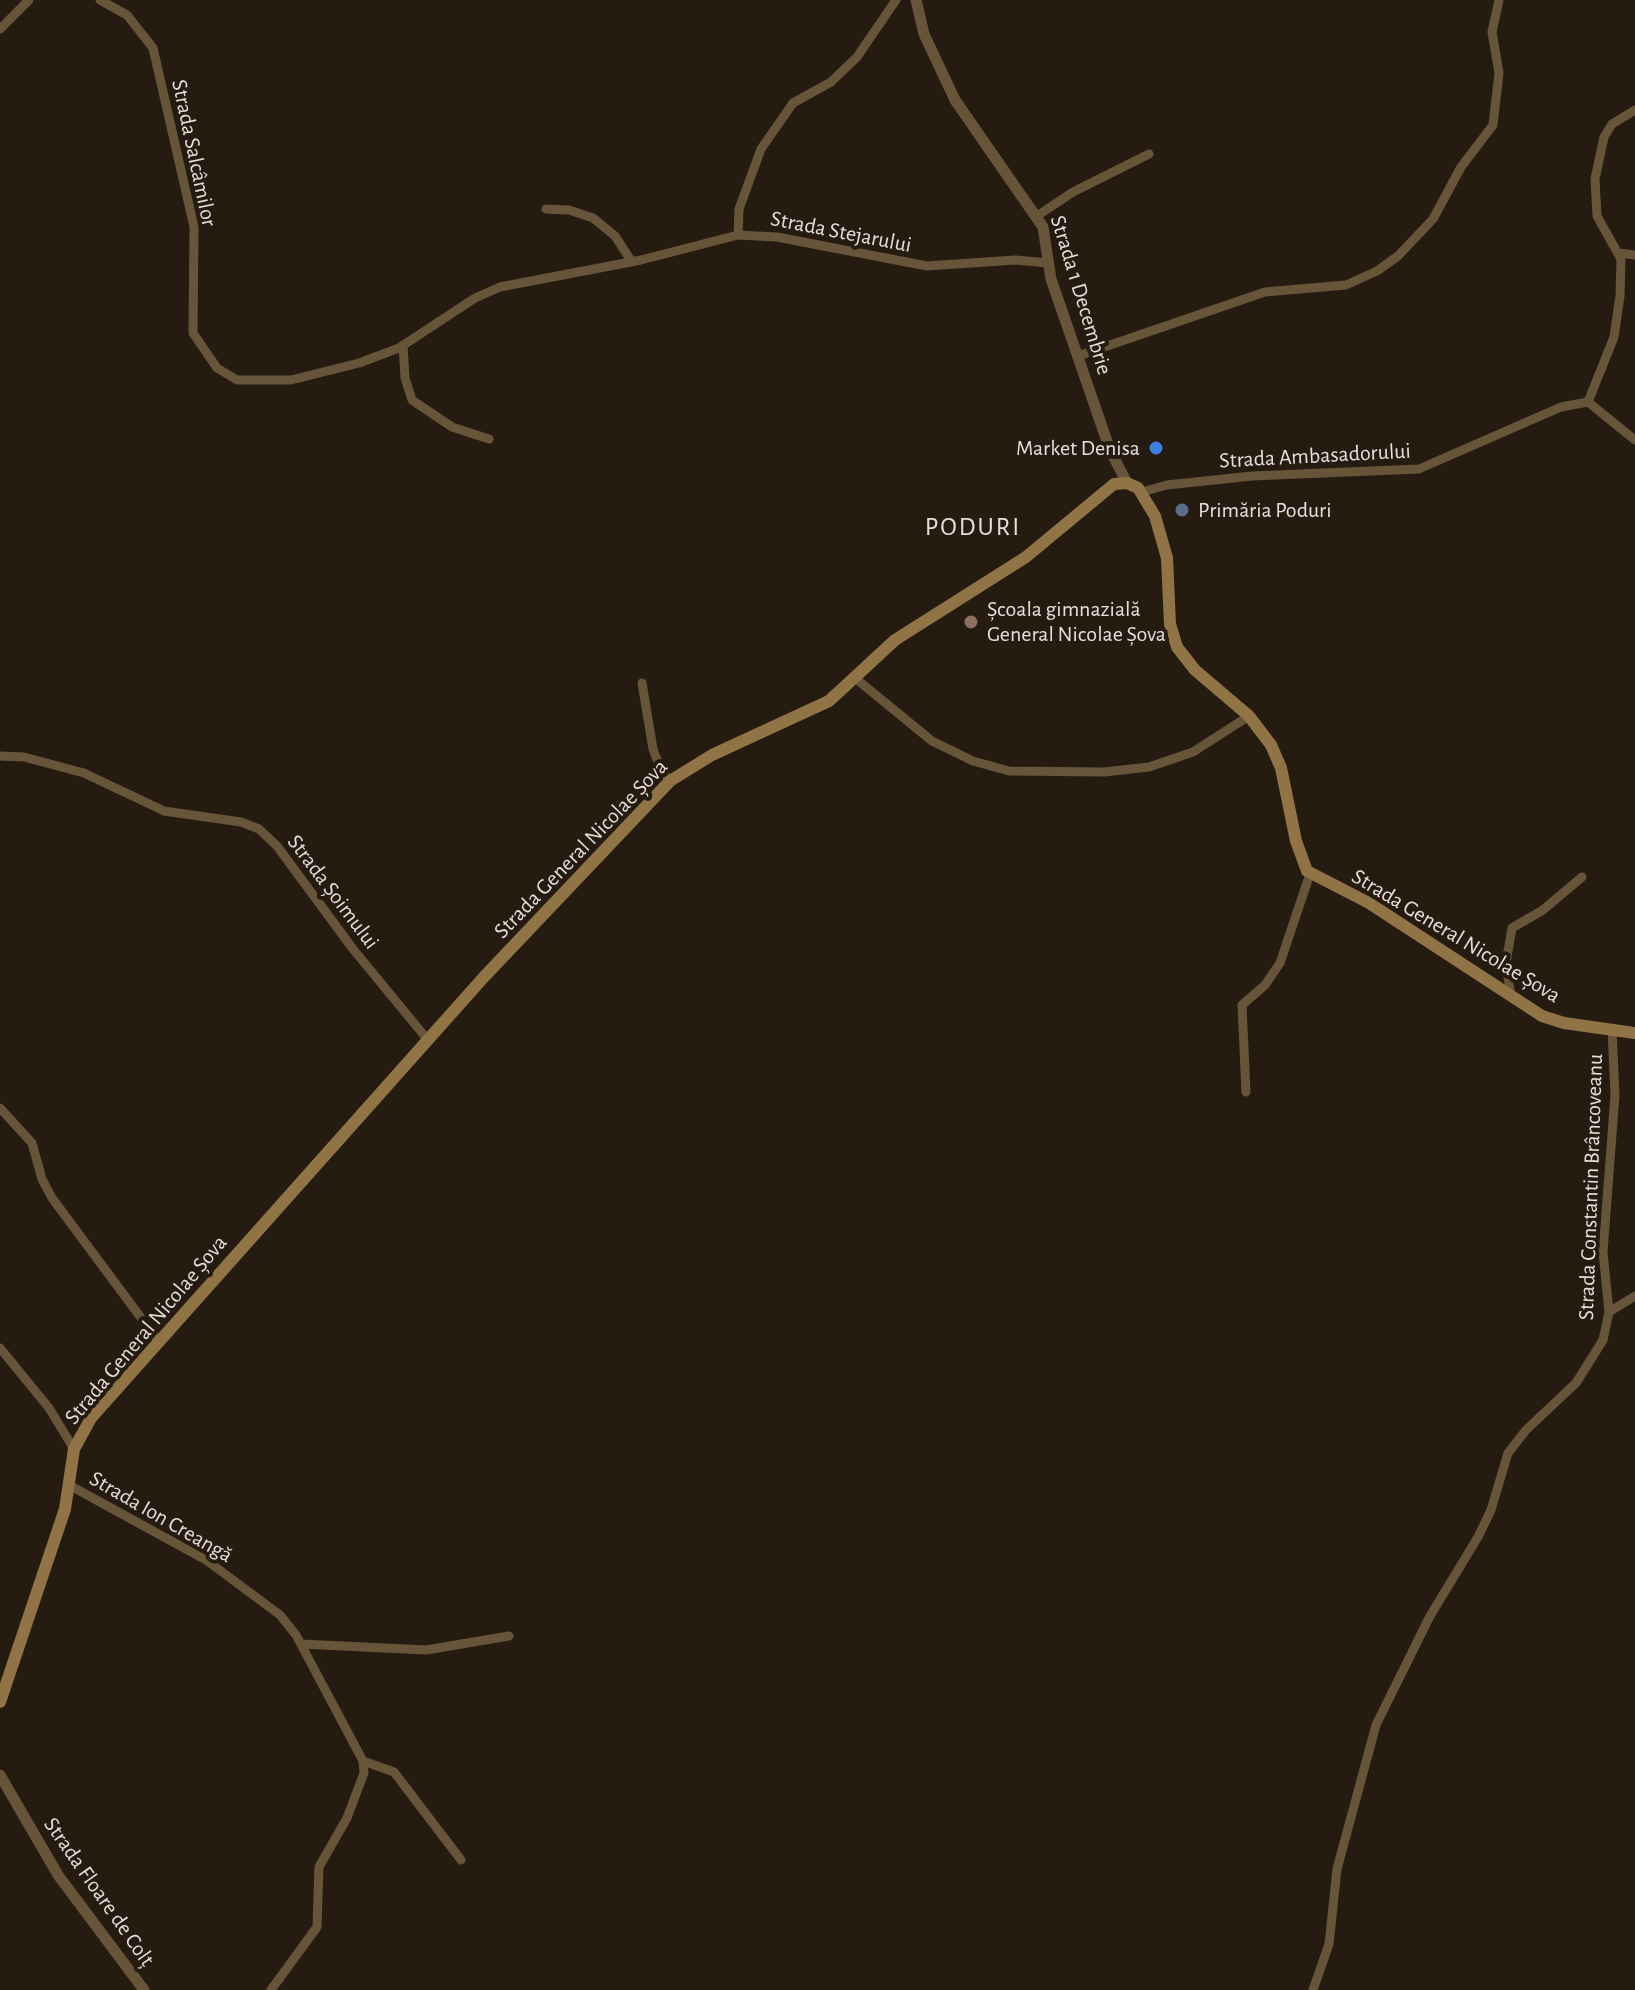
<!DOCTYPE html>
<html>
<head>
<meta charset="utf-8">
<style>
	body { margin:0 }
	canvas { display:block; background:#261b11 }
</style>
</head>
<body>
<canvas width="1635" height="1990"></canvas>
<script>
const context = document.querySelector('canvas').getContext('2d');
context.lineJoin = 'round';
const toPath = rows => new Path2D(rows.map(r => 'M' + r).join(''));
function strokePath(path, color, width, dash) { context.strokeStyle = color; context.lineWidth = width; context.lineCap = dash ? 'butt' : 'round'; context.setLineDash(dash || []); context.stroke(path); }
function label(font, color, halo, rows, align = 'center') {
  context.font = font + ' "Alegreya Sans",sans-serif'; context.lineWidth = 8; context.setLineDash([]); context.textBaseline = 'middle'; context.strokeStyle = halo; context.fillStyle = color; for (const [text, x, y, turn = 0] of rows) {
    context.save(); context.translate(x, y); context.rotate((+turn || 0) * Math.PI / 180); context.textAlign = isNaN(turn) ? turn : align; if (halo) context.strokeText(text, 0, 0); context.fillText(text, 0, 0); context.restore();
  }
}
strokePath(toPath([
	[100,0,127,15,153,48,194,227,193,333,217,368,237,380,291,380,359,363,399,348,475,298,500,287,641,260,738,235,777,237,927,266,1015,260,1048,263],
	[0,29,29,0],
	[546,209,569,210,593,218,615,236,632,262],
	[1037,216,1073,192,1149,154],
	[738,235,739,209,761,149,793,103,831,82,857,57,896,0],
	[1619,253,1635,255],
	[403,345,405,378,412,400,452,427,489,439],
	[1078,356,1265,292,1346,285,1377,271,1398,256,1433,219,1461,167,1493,125,1499,73,1492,32,1499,0],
	[1588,402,1614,337,1620,296,1621,259,1597,216,1595,179,1604,137,1612,124,1635,110],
	[1588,402,1635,440],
	[1142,492,1167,485,1252,476,1419,469,1561,407,1588,402],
	[855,678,932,741,973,761,1009,771,1104,772,1149,767,1193,752,1249,716],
	[642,683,653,749,661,770,670,781],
	[0,756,24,757,84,773,164,811,241,822,259,829,277,846,353,949,427,1039],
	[1511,997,1506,963,1512,928,1543,910,1582,877],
	[1246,1092,1242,1005,1265,985,1280,963,1310,874],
	[0,1108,32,1143,42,1179,52,1198,159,1342],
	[1609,1312,1635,1296],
	[0,1348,49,1408,74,1449],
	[69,1485,206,1560,280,1615,296,1635,363,1761,364,1773,347,1818,319,1867,317,1927,271,1990],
	[301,1644,426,1650,509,1636],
	[363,1761,394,1772,461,1860],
	[1313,1990,1329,1944,1337,1869,1376,1725,1430,1616,1478,1537,1491,1510,1508,1453,1526,1430,1576,1383,1603,1340,1609,1312,1603,1252,1615,1095,1612,1029]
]), '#675539', 9);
strokePath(toPath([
	[916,0,924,34,955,100,1043,227,1051,279,1110,450,1127,483],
	[0,1775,58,1875,144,1990]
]), '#675539', 11);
strokePath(toPath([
	[0,1702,65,1509,74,1449,91,1418,483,978,670,781,712,755,829,701,895,640,1026,557,1114,484,1127,483,1138,488,1155,516,1167,558,1170,624,1177,647,1195,670,1249,716,1271,745,1281,768,1296,841,1307,871,1369,903,1542,1016,1564,1023,1635,1033]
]), '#907446', 12);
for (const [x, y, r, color] of [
	[1156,448,8,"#3f7fe0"],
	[1182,510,8,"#5c6f8a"],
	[971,622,8,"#8d6e63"]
]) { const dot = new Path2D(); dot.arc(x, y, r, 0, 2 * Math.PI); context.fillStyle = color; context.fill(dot); strokePath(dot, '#261b11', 3); }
label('22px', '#e6ded7', '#261b11', [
	["Strada Salcâmilor",194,153,78],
	["Strada Stejarului",841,232,11],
	["Strada 1 Decembrie",1081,295,73],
	["Strada Ambasadorului",1315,456,-3],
	["Strada General Nicolae Șova",581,849,-46],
	["Strada Șoimului",333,892,53],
	["Strada General Nicolae Șova",1456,936,31],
	["Strada Constantin Brâncoveanu",1591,1187,-88],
	["Strada General Nicolae Șova",146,1330,-50],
	["Strada Ion Creangă",161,1517,30],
	["Strada Floare de Colț",99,1892,55]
]);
label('22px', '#e6ded7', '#261b11', [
	["Market Denisa",1140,448,"right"],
	["Primăria Poduri",1198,510],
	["Școala gimnazială",987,609],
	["General Nicolae Șova",987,634]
], 'left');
context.letterSpacing = '2px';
label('26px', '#e6ded7', '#261b11', [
	["PODURI",973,527]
]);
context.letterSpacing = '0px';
</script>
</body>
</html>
